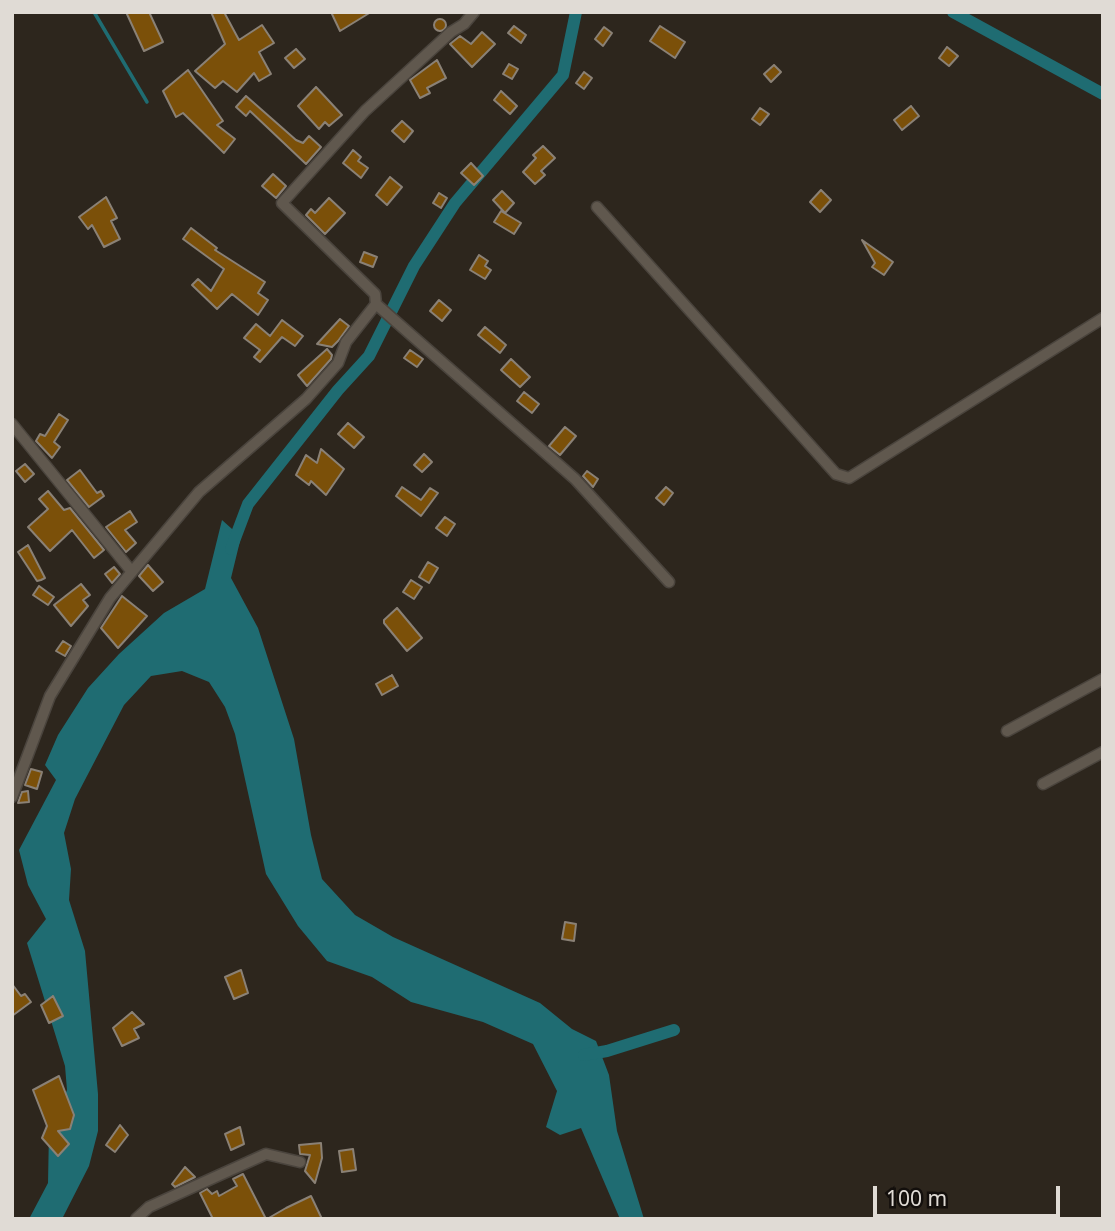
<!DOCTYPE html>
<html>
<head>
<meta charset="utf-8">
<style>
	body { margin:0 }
	#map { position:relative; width:1115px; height:1231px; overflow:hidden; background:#2d261d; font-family:"Noto Sans",sans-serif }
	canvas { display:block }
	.frame { position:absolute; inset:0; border:14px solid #e0dbd5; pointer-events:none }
	.scale { position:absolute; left:873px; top:1186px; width:187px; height:32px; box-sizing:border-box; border:4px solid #e0dbd5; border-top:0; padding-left:9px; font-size:21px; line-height:24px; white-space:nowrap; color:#e0dbd5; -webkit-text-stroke:5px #130f0c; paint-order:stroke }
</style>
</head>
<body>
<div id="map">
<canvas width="1115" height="1231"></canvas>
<div class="frame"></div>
<div class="scale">100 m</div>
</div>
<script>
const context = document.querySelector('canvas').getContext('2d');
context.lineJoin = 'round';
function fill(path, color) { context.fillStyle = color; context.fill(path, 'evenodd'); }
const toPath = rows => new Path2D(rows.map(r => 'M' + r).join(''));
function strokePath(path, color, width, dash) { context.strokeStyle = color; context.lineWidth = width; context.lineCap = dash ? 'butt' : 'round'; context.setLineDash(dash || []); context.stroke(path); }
fill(toPath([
	[222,520,241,537,231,578,258,628,294,739,311,835,322,879,355,915,393,937,540,1003,572,1029,596,1041,609,1075,617,1131,644,1219,620,1219,581,1128,560,1135,546,1127,557,1091,533,1044,483,1022,411,1002,372,977,327,961,298,926,266,874,235,734,225,707,209,682,182,671,151,676,124,705,75,799,64,833,71,869,69,900,85,951,98,1094,98,1131,89,1166,62,1219,29,1219,48,1183,49,1131,67,1090,65,1066,27,943,46,919,28,885,19,850,56,780,45,765,58,735,88,688,119,654,164,613,205,589]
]), '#1f6c72');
strokePath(toPath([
	[94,12,147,102]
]), '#1f6c72', 3.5);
strokePath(toPath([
	[953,12,1103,94],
	[231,549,248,504,338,390,369,356,414,266,455,203,563,75,576,12],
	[584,1055,607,1051,674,1030]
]), '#1f6c72', 12);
const building = toPath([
	[126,12,149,12,163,42,144,51,126,12],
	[211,12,224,12,239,40,262,25,274,43,259,52,271,74,259,81,254,73,237,92,223,81,215,88,195,71,225,44,211,12],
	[331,12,371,12,340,31,331,12],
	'434 25a6 6 0 1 1 12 0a6 6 0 1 1-12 0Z',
	[514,26,526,35,521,43,508,33,514,26],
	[660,26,685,42,675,58,650,41,660,26],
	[604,27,612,33,603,46,595,39,604,27],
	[482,32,495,44,472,67,450,44,460,36,471,44,482,32],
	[947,47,958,56,949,66,939,58,947,47],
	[296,49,305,59,294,68,285,58,296,49],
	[437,60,446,78,427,88,430,93,420,98,410,80,437,60],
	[509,64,518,69,512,79,503,74,509,64],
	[774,65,781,72,771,82,764,74,774,65],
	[188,70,223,121,217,125,235,139,224,153,183,113,176,117,163,91,188,70],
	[584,72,592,78,584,89,576,83,584,72],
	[316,87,342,115,329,126,325,122,319,129,298,106,316,87],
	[501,91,517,106,510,114,494,100,501,91],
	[246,96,296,140,303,143,309,136,321,147,306,164,250,111,246,116,236,107,246,96],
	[911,106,919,116,902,130,894,120,911,106],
	[760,108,769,114,760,125,752,119,760,108],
	[402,121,413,131,404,142,392,131,402,121],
	[543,146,555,158,541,171,545,175,535,184,523,172,536,158,533,155,543,146],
	[353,150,361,157,358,161,368,168,361,178,343,163,353,150],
	[471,163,483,176,474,185,461,173,471,163],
	[273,174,286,186,276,198,262,186,273,174],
	[390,177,402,187,387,205,376,195,390,177],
	[821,190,831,200,820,212,810,202,821,190],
	[502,191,514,203,505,213,493,200,502,191],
	[439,193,447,198,441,208,433,203,439,193],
	[106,197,117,218,111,221,120,239,104,247,92,225,88,229,79,217,106,197],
	[329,198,345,213,325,234,306,215,311,209,315,213,329,198],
	[501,211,521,223,514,234,494,222,501,211],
	[191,228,217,248,215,250,265,282,258,293,268,300,258,315,232,294,217,309,192,285,198,279,211,291,224,269,183,239,191,228],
	[862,240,893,262,884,275,872,267,875,263,862,240],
	[364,252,377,257,373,267,360,262,364,252],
	[479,255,488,261,485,266,491,270,485,279,470,270,479,255],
	[439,300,451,310,442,321,430,311,439,300],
	[340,319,349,326,338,341,332,347,317,344,340,319],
	[282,320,303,336,295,346,282,337,260,362,254,357,260,350,244,338,256,324,270,336,282,320],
	[485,327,506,345,500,353,478,335,485,327],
	[327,349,332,355,331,359,307,386,298,375,327,349],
	[410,350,423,359,417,367,404,358,410,350],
	[511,359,530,377,520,387,501,370,511,359],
	[524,392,539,404,532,413,517,401,524,392],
	[59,414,68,420,54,442,60,447,52,458,36,441,40,434,45,436,59,414],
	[348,423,364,437,354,448,338,434,348,423],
	[565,427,576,436,560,455,549,446,565,427],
	[321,449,344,469,326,495,311,481,309,485,296,475,306,455,317,463,321,449],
	[424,454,432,462,422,472,414,465,424,454],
	[25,464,34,474,25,482,16,471,25,464],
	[80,470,97,493,101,491,104,496,89,507,67,480,80,470],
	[587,471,598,479,593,487,583,476,587,471],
	[402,487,421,500,430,488,438,493,421,516,396,496,402,487],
	[666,487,673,493,664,505,656,498,666,487],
	[48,491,64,510,70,508,104,550,94,558,72,530,50,551,28,527,48,509,39,499,48,491],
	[130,511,137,522,125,530,136,543,126,552,106,527,130,511],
	[445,517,455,524,447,536,436,528,445,517],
	[28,545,45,578,41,580,37,581,18,552,28,545],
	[428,562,438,568,429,583,419,577,428,562],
	[148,565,163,582,153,591,139,576,148,565],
	[114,567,120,574,112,583,105,574,114,567],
	[411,580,422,587,414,599,403,592,411,580],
	[81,584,90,595,83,600,88,606,71,626,54,605,81,584],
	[39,586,54,597,48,605,33,595,39,586],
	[122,596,147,616,118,648,101,628,122,596],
	[397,608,422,638,407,651,384,623,384,620,397,608],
	[63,641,71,646,65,656,56,651,63,641],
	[392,675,398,686,382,695,376,684,392,675],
	[31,769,42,772,37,789,25,785,31,769],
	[28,791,29,802,18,803,22,792,28,791],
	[565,922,576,924,574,941,562,939,565,922],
	[241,970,248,993,234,999,225,977,241,970],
	[12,984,21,996,25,994,31,1002,12,1016,12,984],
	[53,996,63,1016,49,1023,41,1005,53,996],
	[132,1012,144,1024,134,1029,139,1038,122,1046,113,1028,132,1012],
	[59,1076,74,1115,70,1129,58,1131,69,1144,58,1156,42,1138,47,1126,33,1090,59,1076],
	[120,1125,128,1135,115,1152,106,1145,120,1125],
	[240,1127,244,1144,231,1150,225,1134,240,1127],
	[321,1143,322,1158,315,1183,305,1171,310,1155,300,1154,299,1145,321,1143],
	[353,1149,356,1170,342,1172,339,1151,353,1149],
	[185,1167,195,1177,175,1187,172,1184,185,1167],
	[243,1174,266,1219,213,1219,200,1193,207,1189,212,1194,217,1191,219,1196,237,1186,233,1179,243,1174],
	[311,1196,322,1219,267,1219,286,1208,311,1196]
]);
fill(building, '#7b5009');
strokePath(building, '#8a8176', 2);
const minor = toPath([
	[597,207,836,474,849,478,1103,318],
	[376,304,575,479,669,582],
	[12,424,132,572],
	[1007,731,1103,679],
	[1043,784,1103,752],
	[12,797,50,696,110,598,199,492,306,399,338,363,346,342,376,304,375,294,282,203,365,111,451,32,464,24,474,12],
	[136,1219,149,1207,266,1154,300,1162]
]);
strokePath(minor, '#4a443d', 13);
strokePath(minor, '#60584e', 10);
</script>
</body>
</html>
